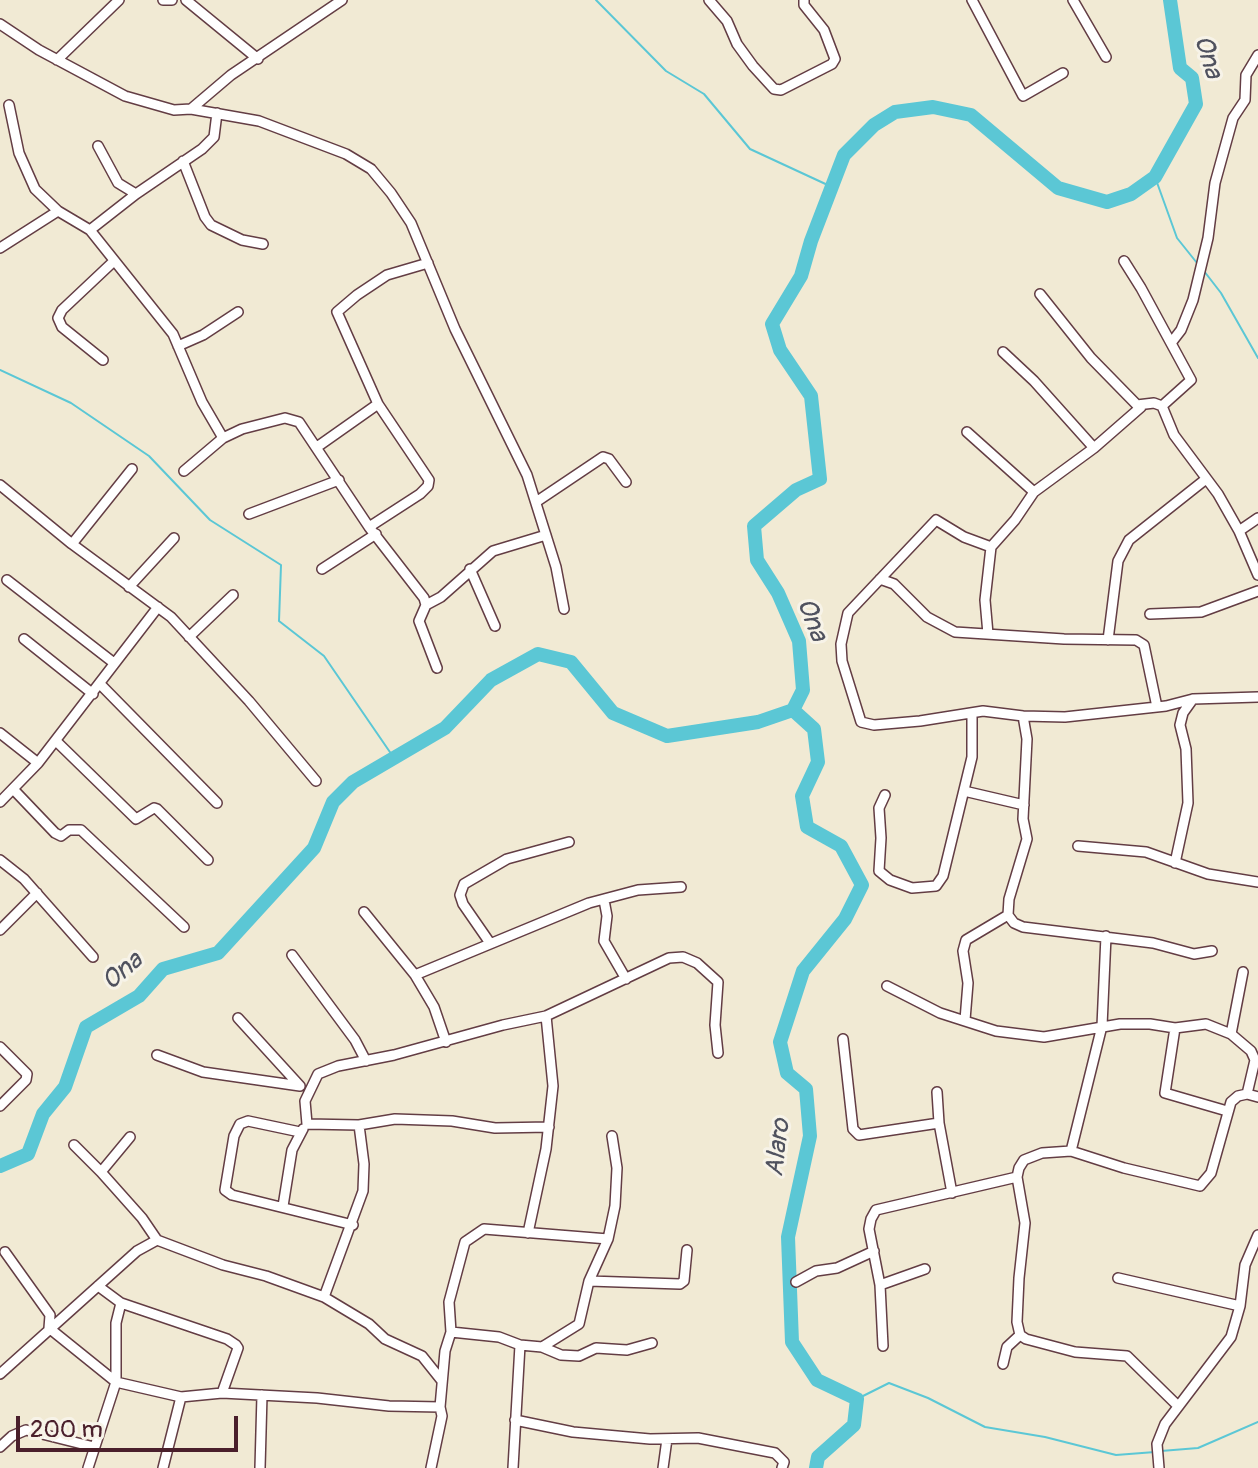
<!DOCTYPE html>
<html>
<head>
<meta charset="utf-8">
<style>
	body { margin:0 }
	#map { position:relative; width:1258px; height:1468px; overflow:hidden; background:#f1ead4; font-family:Pangolin,sans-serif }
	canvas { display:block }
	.scale { position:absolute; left:16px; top:1416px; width:222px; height:36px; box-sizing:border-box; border:4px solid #4a1f2b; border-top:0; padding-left:10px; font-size:24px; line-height:28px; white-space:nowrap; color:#4a1f2b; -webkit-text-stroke:6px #f7f3e8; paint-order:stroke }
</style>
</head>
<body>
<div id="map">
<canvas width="1258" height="1468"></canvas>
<div class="scale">200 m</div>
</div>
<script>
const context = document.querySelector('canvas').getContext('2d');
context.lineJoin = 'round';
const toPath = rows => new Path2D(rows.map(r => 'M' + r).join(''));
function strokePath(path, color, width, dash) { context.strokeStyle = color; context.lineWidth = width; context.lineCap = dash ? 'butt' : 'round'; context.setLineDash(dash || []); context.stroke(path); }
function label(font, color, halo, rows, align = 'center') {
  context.font = font + ' Pangolin,sans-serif'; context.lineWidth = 6; context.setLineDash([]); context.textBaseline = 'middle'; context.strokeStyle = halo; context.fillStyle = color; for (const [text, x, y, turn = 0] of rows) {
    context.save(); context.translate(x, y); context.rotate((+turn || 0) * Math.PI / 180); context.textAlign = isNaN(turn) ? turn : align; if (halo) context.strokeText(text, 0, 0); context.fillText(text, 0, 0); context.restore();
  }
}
strokePath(toPath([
	[596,0,666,71,704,94,750,149,832,187],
	[1155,177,1177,238,1197,263],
	[1204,271,1221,293,1258,358],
	[0,370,71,403,149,456,210,520,281,565,279,621,324,656,394,758],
	[857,1399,889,1383,928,1398,985,1427,1045,1437,1116,1455,1155,1452],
	[1161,1451,1198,1448,1258,1422]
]), '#5bc7d5', 2);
strokePath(toPath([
	[793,710,814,729,818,762,802,796,807,827,841,846,862,885,845,919,803,971,780,1042,787,1073,806,1089,810,1136,788,1237,792,1342,817,1380,857,1399,854,1425,818,1457,816,1468],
	[0,1166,28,1154,43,1114,65,1087,86,1027,139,996,163,969,218,953,314,848,333,802,353,782,445,728,491,680,538,654,571,662,613,713,667,736,758,722,793,710,803,690,799,641,778,593,757,560,754,526,796,490,820,479,811,396,780,350,772,324,801,276,811,241,844,155,874,125,895,112,933,107,971,115,1058,188,1107,202,1131,194,1155,177,1196,104,1192,78,1180,68,1170,0]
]), '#5bc7d5', 14);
const minor = toPath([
	[163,0,172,0],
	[186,0,258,59],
	[709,0,727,21,737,44,753,66,774,89,781,90,832,64,835,59,824,30,804,5,804,0],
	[972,0,1023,96,1063,73],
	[1073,0,1106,57],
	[0,24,39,50,125,96,174,110,191,109,259,121,346,154,371,169,391,193,411,223,455,329,527,475,556,567,564,609],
	[57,60,119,0],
	[9,105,19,153,35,189,58,211,90,230],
	[191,109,231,75,342,0],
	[217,113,214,137,202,149,136,194,90,230,173,334,202,402,223,438,242,429,285,418,299,422,369,527,424,598,426,605,419,621,437,668],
	[98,146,118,183,136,194],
	[183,161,205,217,211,225,242,240,263,244],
	[0,248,58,211],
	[1124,261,1141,288,1191,380,1162,406],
	[1040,294,1091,358,1137,405,1154,403,1162,406,1174,435,1218,494,1239,531,1258,575],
	[1171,343,1181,330,1193,300,1208,238,1215,183,1233,118,1245,100,1246,75,1258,55],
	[178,346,203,335,238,312],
	[1003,352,1034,381,1094,448],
	[103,360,62,327,58,318,62,310,114,261],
	[967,432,1034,492],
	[317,447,378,404],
	[184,471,223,438],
	[0,485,72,544,171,617,249,701,316,781],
	[536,502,603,457,609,459,626,482],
	[249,514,339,480],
	[369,527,420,494,428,486,429,480,378,404,337,312,357,295,387,275,428,263],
	[1239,531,1258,518],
	[72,544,132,469],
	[991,547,964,537,936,520,848,613,841,644,842,661,861,722,874,725,920,721,983,711,1023,716,1065,717,1166,706,1193,699,1258,697],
	[322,569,376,534],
	[470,569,495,626],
	[880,579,894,584,927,617,955,632,1064,639,1136,640,1144,645,1157,707],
	[7,580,114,663],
	[129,587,174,538],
	[426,605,441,597,493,551,546,535],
	[1150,614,1201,612,1258,591],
	[988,634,985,600,991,547,1015,520,1034,492,1094,448,1141,407],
	[189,637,233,595],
	[24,639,93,694],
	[1108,640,1118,561,1129,540,1206,479],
	[101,685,217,803],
	[1023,716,1027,739,1023,819,1027,839,1009,899,1008,915,1014,923,1023,927,1153,943,1194,954,1212,951],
	[0,733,38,763],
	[56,741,136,819,154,808,157,809,208,860],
	[13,789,55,833,61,836,69,830,81,830,184,927],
	[964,791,1024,805],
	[885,795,879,808,881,838,879,871,890,880,912,888,936,886,943,876,972,757,972,714],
	[0,802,38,763,158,607],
	[1078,846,1146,852,1208,874,1258,882],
	[0,860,24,879,93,957],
	[1175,863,1188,803,1186,749,1180,725,1183,713,1193,699],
	[604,900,607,916,604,941,626,979],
	[364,912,415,975,434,1007,446,1042],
	[0,930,37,893],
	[490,943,463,904,460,895,464,884,507,859,569,842],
	[292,955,355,1040,366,1061],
	[415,975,589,903,638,890,681,887],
	[887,986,940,1013,996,1031,1044,1037,1120,1024,1150,1024,1175,1028,1206,1024,1231,1034,1251,1051,1255,1060,1247,1094],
	[238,1018,300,1086],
	[965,1020,968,983,963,951,966,940,1008,915],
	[1175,1028,1165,1093,1227,1111],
	[1231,1034,1243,972],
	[843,1039,853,1129,859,1135,939,1123],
	[0,1047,27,1074,26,1080,0,1106],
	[157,1055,203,1072,300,1086],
	[937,1092,939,1123,952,1193],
	[549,1127,495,1128,452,1121,395,1119,359,1125,307,1124,305,1101,318,1074,338,1066,394,1055,503,1025,546,1016,669,958,683,957,697,963,718,982,715,1025,718,1053],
	[300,1132,248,1121,240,1124,234,1136,225,1190,232,1195,353,1225],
	[130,1137,101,1172,142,1218,157,1240,223,1265,266,1276,324,1297,369,1324,385,1339,422,1356,442,1381],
	[74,1145,101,1172],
	[1071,1151,1102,1026,1106,936],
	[283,1206,292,1150,303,1129],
	[528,1233,546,1149,553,1086,546,1016],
	[5,1252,50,1315,49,1328,116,1382,181,1397,222,1393,317,1398,389,1406,440,1407],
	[1118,1278,1240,1306],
	[589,1281,680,1284,684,1281,687,1250],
	[796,1282,816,1271,837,1268,874,1251],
	[880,1285,925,1269],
	[98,1286,121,1303,227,1339,236,1345,238,1348,222,1393],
	[324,1297,363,1191,364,1164,359,1125],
	[451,1332,449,1302,465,1242,484,1229,608,1239],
	[883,1346,880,1285,869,1229,871,1219,876,1210,1017,1177],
	[542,1347,561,1355,579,1356,596,1348,627,1350,652,1343],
	[1003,1364,1007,1347,1020,1335],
	[0,1374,137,1251,157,1240],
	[1178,1406,1127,1356,1075,1352,1026,1339,1020,1335,1017,1322,1019,1278,1025,1223,1017,1177,1019,1168,1024,1160,1042,1153,1071,1151,1124,1168,1200,1186,1211,1173,1231,1102,1238,1096,1247,1094,1258,1097],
	[515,1420,573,1432,650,1439,698,1438,775,1453,784,1462,782,1468],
	[0,1447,12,1436,26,1430,94,1447],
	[88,1468,116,1382,116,1323,121,1303],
	[163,1468,181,1397],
	[260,1468,262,1395],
	[431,1468,442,1416,440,1407,445,1351,451,1332,499,1337,520,1345,542,1347,579,1324,589,1281,608,1239,615,1206,617,1168,612,1136],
	[513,1468,520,1345],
	[663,1468,667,1439],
	[1159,1468,1157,1444,1165,1424,1231,1337,1240,1306,1245,1265,1258,1235]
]);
strokePath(minor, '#633d44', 12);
strokePath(minor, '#fff', 9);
label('italic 26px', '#4f515e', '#f7f3e8', [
	["Ona",1207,57,73],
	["Ona",811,620,69],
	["Ona",123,972,-40],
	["Alaro",779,1148,-83]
]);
</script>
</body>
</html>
